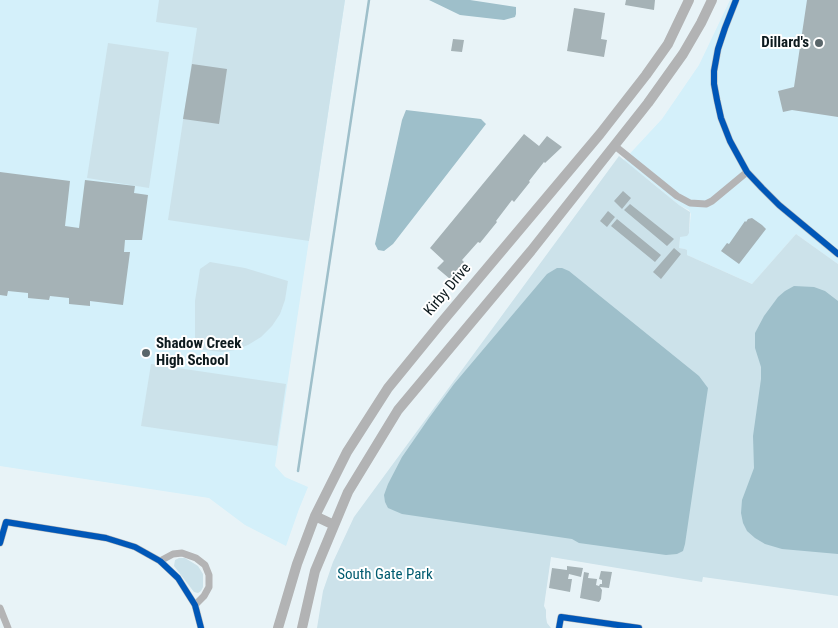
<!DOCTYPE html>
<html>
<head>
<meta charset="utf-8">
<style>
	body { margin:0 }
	canvas { display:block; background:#e8f3f7 }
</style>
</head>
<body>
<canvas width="838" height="628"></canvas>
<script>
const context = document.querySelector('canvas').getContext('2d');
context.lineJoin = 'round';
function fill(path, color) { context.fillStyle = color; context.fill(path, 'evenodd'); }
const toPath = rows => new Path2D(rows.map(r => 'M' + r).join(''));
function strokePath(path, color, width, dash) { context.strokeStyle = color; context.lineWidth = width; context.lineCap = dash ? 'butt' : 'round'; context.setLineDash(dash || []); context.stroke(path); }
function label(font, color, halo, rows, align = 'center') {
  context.font = font + ' "Roboto Condensed",sans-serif'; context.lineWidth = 4; context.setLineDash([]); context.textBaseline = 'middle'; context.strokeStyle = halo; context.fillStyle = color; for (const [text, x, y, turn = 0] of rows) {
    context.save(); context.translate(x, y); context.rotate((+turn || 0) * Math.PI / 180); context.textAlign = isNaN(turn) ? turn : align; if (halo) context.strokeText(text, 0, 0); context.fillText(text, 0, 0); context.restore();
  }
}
fill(toPath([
	[0,0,345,0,275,466,285,477,308,487,299,509,286,546,245,525,209,498,0,466],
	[730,0,838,0,838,264,796,234,752,284,687,255,687,250,685,249,679,248,680,237,689,233,691,214,689,210,679,205,650,181,623,161,662,119,699,65]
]), '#d4f0fa');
fill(toPath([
	[159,0,345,0,309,241,168,220,197,28,156,22],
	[108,43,169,52,149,188,87,178],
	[619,156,679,205,690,212,689,233,687,236,680,237,680,238,679,248,685,249,687,250,687,255,752,284,796,234,838,264,838,596,703,577,702,582,551,557,544,606,546,610,546,617,547,623,551,628,317,628,323,591,333,562,354,517],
	[210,262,245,268,288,281,285,300,280,314,272,326,261,337,248,345,235,350,222,352,195,349,195,301,200,269],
	[151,364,286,384,277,446,141,426],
	[179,558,185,558,198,566,203,574,203,587,201,591,198,593,194,592,174,566,175,560]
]), '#cce2ea');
fill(toPath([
	[429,0,470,0,516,7,516,14,515,17,504,20,460,15],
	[406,110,481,119,486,124,393,244,384,251,378,250,375,244,402,120],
	[557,268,562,268,569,271,699,376,708,388,685,544,683,551,677,554,666,555,579,543,572,539,402,514,388,508,385,502,384,495,388,484,402,457,429,418,454,384,547,274],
	[794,286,814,287,825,291,838,301,838,554,782,549,765,544,755,538,747,531,743,523,741,513,742,500,754,468,753,436,761,379,761,367,755,348,755,333,764,316,778,297,785,291]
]), '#9ebfca');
strokePath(toPath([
	[298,471,369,0]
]), '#9ebfca', 2.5);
fill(toPath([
	[626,0,655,0,654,10,625,5],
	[807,0,838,0,838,117,792,110,783,112,778,91,794,87],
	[574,8,605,13,601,39,607,40,604,57,567,51],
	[453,39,464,40,462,52,451,51],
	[192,64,227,69,219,124,183,119],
	[524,134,539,146,547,136,562,147,545,163,544,162,529,181,530,182,514,202,512,200,496,221,497,222,480,243,478,242,462,260,464,262,450,279,437,268,444,261,430,248],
	[0,172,70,181,65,226,79,228,85,180,135,186,134,193,148,195,142,240,125,240,124,252,130,252,123,305,90,301,90,306,69,304,69,298,50,296,49,300,28,298,28,293,8,291,7,296,0,295],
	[623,191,631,198,622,209,614,201],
	[630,204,674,239,667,246,624,210],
	[608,211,615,217,607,227,600,221],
	[752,218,762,225,766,229,739,264,721,251,727,243,729,244,745,221,746,222,748,219],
	[617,219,661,255,655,262,611,226],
	[674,248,681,254,661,279,653,272],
	[567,566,583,568,581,577,569,574,568,579,572,579,570,592,549,588,552,568,567,570],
	[601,571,612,572,609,588,600,587,602,590,601,599,599,602,580,598,584,572,589,573,588,578,597,579,596,585,599,586,600,584,602,584,602,580,599,579]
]), '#a5b2b6');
strokePath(toPath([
	[736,0,725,28,718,49,714,71,714,84,717,100,721,118,730,141,747,172,762,188,779,205,838,254],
	[615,146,677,196,690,203,706,204,712,201,747,172],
	[0,543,6,522,106,538,135,547,160,561,178,578,195,605,201,628],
	[160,561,173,554,182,553,196,558,205,565,209,575,209,587,204,596,195,605],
	[0,608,8,628],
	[559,628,561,617,639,628]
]), '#b4b4b5', 7);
strokePath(toPath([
	[315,516,334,525],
	[278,628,297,564,315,516,347,452,388,388,441,323,600,134,646,75,668,44,689,0],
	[302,628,315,571,348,492,398,410,531,251,648,103,683,54,701,23,712,0]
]), '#b2b3b4', 10);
strokePath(toPath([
	[736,0,725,28,718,49,714,71,714,84,717,100,721,118,730,141,747,172,762,188,779,205,838,254],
	[0,543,6,522,106,538,135,547,160,561,178,578,195,605,201,628],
	[559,628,561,617,639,628]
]), '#0057b8', 6);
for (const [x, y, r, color] of [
	[819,43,5,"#5a666a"],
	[146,353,5,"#5a666a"]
]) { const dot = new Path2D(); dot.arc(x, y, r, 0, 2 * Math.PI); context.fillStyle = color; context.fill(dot); strokePath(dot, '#fff', 2); }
label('bold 15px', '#0d1a1e', '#fff', [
	["Dillard's",809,43],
	["Shadow Creek",156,344,"left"],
	["High School",156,361,"left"]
], 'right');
label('15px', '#0d1a1e', '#fff', [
	["Kirby Drive",448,290,-50]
]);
label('15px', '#005b6f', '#fff', [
	["South Gate Park",385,575]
]);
</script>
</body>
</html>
